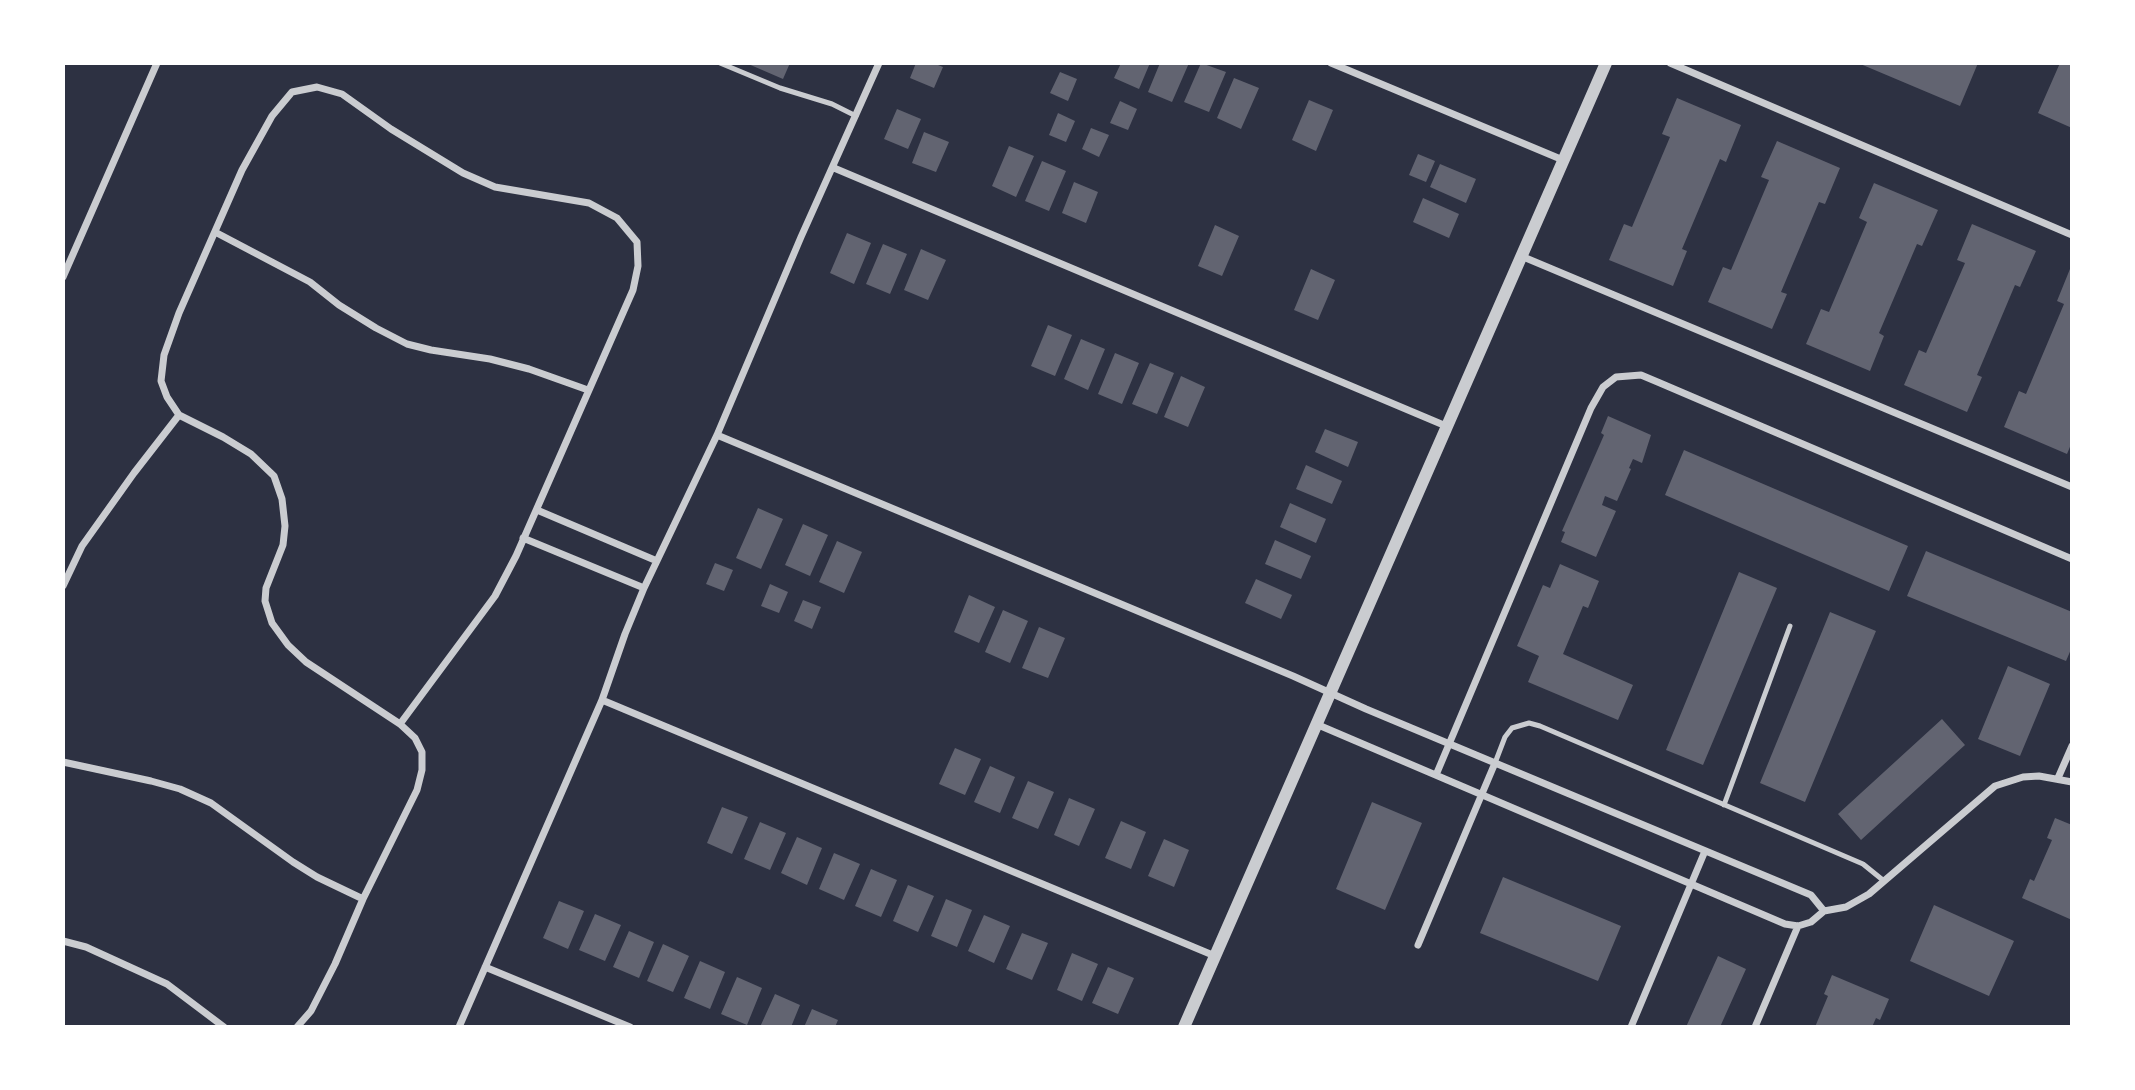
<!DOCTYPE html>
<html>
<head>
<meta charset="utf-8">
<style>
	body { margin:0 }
	#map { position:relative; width:2135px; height:1090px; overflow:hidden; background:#2d3142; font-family:Karla,sans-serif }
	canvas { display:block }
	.frame { position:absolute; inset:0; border:65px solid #fff; pointer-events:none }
</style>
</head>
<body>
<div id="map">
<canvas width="2135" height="1090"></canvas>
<div class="frame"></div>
</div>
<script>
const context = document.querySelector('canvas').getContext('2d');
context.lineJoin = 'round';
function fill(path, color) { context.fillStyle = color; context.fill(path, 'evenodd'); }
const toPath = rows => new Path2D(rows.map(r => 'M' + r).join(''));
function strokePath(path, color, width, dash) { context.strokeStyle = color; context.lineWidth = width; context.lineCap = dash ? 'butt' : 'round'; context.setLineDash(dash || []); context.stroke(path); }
fill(toPath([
	[746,63,790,63,783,79],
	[916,63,933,63,943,67,934,88,910,78],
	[1121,63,1150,63,1139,89,1114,78],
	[1160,63,1189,63,1172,102,1148,92],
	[1201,63,1226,72,1209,112,1184,102],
	[1858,63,1978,63,1960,106],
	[2060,63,2072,63,2072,128,2038,113],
	[1060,72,1077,79,1068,101,1050,93],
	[1234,78,1259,88,1241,129,1217,118],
	[1677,98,1741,125,1726,162,1720,159,1682,249,1687,251,1673,286,1609,260,1624,224,1632,227,1670,137,1662,134],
	[1309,100,1333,110,1316,151,1292,140],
	[1120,101,1137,109,1128,130,1110,123],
	[897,109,921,119,908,149,884,139],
	[1058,113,1075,121,1066,142,1049,135],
	[1091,128,1109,135,1099,157,1082,149],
	[924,132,949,142,936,172,912,163],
	[1777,141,1840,168,1825,204,1819,202,1781,292,1787,294,1772,329,1708,302,1723,267,1731,270,1769,180,1761,177],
	[1009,146,1034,156,1016,197,992,186],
	[1418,154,1435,161,1426,182,1409,175],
	[1042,161,1066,171,1049,211,1025,201],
	[1440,164,1476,179,1466,203,1430,187],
	[1074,182,1098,192,1086,223,1062,213],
	[1874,183,1938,210,1922,246,1917,244,1879,333,1884,336,1870,371,1806,344,1821,309,1829,312,1867,222,1859,218],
	[1423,198,1459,214,1449,238,1413,222],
	[1972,224,2036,251,2020,287,2015,285,1977,375,1982,377,1967,412,1904,385,1919,350,1926,353,1965,263,1957,260],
	[1215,225,1239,236,1222,276,1198,266],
	[847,233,871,243,854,284,830,273],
	[883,244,907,254,890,294,866,284],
	[921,249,946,260,928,300,904,290],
	[2072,264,2072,442,2067,454,2004,427,2019,391,2026,394,2064,304,2057,301],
	[1311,269,1335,280,1318,320,1294,310],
	[1048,325,1072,335,1055,376,1031,366],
	[1081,339,1105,349,1088,390,1064,379],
	[1115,353,1139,363,1122,404,1098,394],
	[1150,363,1174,373,1157,414,1132,404],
	[1181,376,1205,387,1188,427,1164,417],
	[1608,416,1651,435,1642,463,1633,459,1629,468,1631,469,1617,501,1605,496,1602,505,1616,511,1596,557,1561,542,1565,532,1562,531,1604,435,1601,433],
	[1325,429,1358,442,1348,467,1315,452],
	[1684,450,1908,546,1889,591,1665,495],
	[1306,465,1342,481,1332,504,1296,489],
	[1290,503,1326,519,1316,543,1280,527],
	[758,508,783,519,761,569,736,558],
	[803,524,828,535,810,576,785,565],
	[1275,540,1311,556,1301,579,1265,564],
	[837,541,862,552,844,593,819,582],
	[1926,551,2072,612,2072,647,2066,661,1907,596],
	[715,563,733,570,724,591,706,584],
	[1560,564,1599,581,1588,608,1583,606,1563,654,1633,685,1618,720,1528,682,1539,656,1517,646,1543,585,1550,588],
	[1739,572,1777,588,1703,765,1666,750],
	[1256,579,1292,595,1281,619,1245,603],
	[770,584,788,592,779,613,761,606],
	[969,595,995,607,979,643,954,632],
	[803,600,821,607,812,629,794,621],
	[1003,610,1028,621,1010,663,985,652],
	[1830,612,1876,631,1805,802,1760,783],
	[1039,627,1065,638,1048,678,1022,668],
	[2008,666,2050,684,2020,756,1978,739],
	[1942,719,1965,745,1861,840,1838,814],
	[955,748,981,759,965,795,939,784],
	[990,766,1015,777,1000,813,974,802],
	[1028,781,1054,792,1038,829,1012,818],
	[1069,798,1095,809,1079,846,1054,835],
	[1372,802,1422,823,1385,910,1336,889],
	[722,807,748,817,732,854,707,843],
	[2055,818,2072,825,2072,920,2022,898,2030,879,2034,881,2052,840,2047,838],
	[1121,821,1146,832,1131,869,1105,858],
	[760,822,786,833,770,870,744,859],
	[797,837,822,848,807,885,781,873],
	[1164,839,1189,850,1174,887,1148,876],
	[834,853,860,864,844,900,819,889],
	[871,869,897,880,881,917,855,906],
	[1503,877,1621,926,1598,981,1480,933],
	[908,885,934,896,918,932,893,921],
	[946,899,972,910,957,947,931,936],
	[559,901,584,911,568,949,543,938],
	[1934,905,2014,941,1989,996,1910,961],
	[595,914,621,925,605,961,579,950],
	[984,915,1010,926,994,963,968,951],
	[629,931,654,942,639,978,613,967],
	[1022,933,1048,943,1032,980,1006,969],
	[663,944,689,956,673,992,647,981],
	[1072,953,1098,964,1082,1001,1057,990],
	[1718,956,1746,969,1720,1027,1686,1027],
	[700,961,725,972,710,1009,684,998],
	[1108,967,1134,978,1118,1014,1092,1003],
	[1832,975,1889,999,1880,1020,1876,1018,1872,1027,1815,1027,1828,996,1824,994],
	[737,977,762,988,747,1025,721,1014],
	[775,994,800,1005,791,1027,760,1027],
	[812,1009,838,1020,835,1027,804,1027]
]), '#626471');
strokePath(toPath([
	[720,63,780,88,832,104,856,116],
	[1495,763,1505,737,1512,728,1529,723,1540,726,1863,864,1884,881],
	[1724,805,1790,626]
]), '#caccd0', 5);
strokePath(toPath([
	[1331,63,1563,160],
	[1670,63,2072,235],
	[834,168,1446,426],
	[215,232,310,282,339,305,376,328,407,344,431,350,490,359,529,369,588,390],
	[1521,256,2072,487],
	[63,277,157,63],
	[179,415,167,397,161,381,164,355,179,313,242,170,272,116,292,92,317,87,342,94,391,129,463,173,495,187,589,203,617,218,637,242,638,266,633,290,516,556,495,596,400,724],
	[179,415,223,437,251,454,274,476,282,499,285,526,283,545,266,588,265,601,272,623,288,645,306,662,400,724,415,738,422,752,422,770,417,790,363,899,335,964,311,1011,297,1027],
	[717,435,1293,676,1366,709,1811,895,1824,911],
	[537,510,657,561],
	[523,538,644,588],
	[63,586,82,546,134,473,179,415],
	[602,700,1215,956],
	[1316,724,1785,924,1798,926,1811,922,1824,911,1846,907,1869,894,1995,786,2023,777,2039,776,2072,782],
	[63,762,151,781,180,789,211,803,293,862,317,877,363,899],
	[1436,775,1591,408,1603,387,1616,377,1641,375,1660,383,2072,559],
	[2058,778,2072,746],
	[63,941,86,947,167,984,224,1027],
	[1418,945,1495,763],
	[485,967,630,1027],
	[459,1027,602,700,625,634,644,588,717,435,801,237,879,63],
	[1631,1027,1705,851],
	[1755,1027,1798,926]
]), '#caccd0', 7);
strokePath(toPath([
	[1184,1027,1606,63]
]), '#caccd0', 12);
</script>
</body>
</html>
